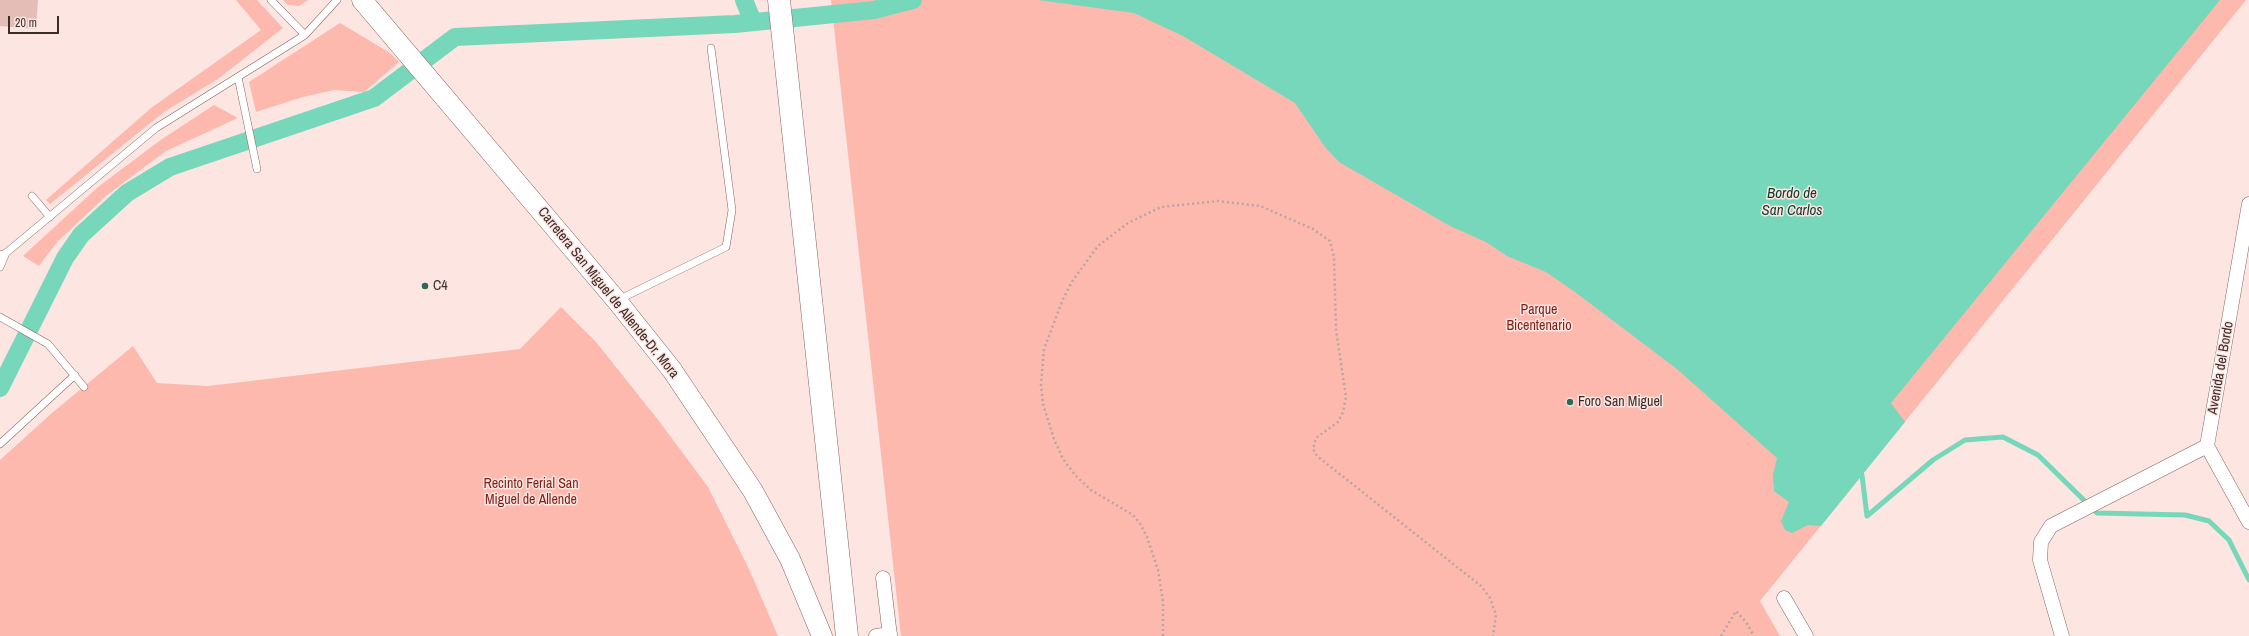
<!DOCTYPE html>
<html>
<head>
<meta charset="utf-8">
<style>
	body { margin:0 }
	#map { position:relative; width:2249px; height:636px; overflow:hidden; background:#fde5e1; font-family:"Archivo Narrow",sans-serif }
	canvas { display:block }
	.scale { position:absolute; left:8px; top:16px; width:51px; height:18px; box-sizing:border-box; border:2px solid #3b2c2a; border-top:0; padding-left:5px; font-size:12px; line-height:14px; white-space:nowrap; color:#3b2c2a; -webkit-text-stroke:3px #fde5e1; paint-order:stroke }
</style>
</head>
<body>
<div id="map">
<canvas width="2249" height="636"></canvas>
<div class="scale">20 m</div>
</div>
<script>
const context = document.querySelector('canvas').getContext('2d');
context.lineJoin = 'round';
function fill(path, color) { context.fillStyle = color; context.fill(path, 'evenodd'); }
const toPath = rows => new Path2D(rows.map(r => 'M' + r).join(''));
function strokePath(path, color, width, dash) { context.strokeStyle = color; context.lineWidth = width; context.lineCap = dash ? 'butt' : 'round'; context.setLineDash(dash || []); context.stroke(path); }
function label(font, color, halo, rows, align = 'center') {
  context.font = font + ' "Archivo Narrow",sans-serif'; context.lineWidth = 3; context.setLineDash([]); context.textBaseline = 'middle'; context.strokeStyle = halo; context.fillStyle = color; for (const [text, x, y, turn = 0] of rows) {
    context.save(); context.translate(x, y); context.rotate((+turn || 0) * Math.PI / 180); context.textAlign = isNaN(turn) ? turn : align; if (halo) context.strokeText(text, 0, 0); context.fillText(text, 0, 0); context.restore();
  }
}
fill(toPath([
	[236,0,257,0,283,28,218,79,164,112,50,204,46,200,151,108,261,30],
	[283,0,308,0,299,6,288,5],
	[831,0,2246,0,1760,601,1780,636,901,636],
	[340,23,390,53,399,62,364,92,334,90,303,97,256,112,249,82],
	[214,105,238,118,166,151,107,195,57,242,39,266,23,256,98,187,162,139],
	[561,307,596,342,659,421,708,487,749,569,778,636,0,636,0,460,52,413,133,346,157,383,208,386,520,349]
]), '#fdb9ae');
fill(toPath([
	[1038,0,2220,0,1891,403,1905,422,1821,526,1808,525,1792,533,1785,530,1781,521,1789,502,1774,491,1773,475,1777,458,1677,369,1575,292,1546,272,1507,256,1486,242,1450,226,1339,162,1325,147,1295,103,1183,36,1134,13]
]), '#76d7ba');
strokePath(toPath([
	[1862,475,1867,516,1933,460,1965,440,2003,437,2038,455,2097,513,2185,515,2209,521,2229,540,2249,580]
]), '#76d7ba', 5);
strokePath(toPath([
	[744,0,753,22],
	[0,388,65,258,81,235,127,193,170,167,374,98,455,37,735,24,874,10,913,0]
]), '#76d7ba', 18);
fill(toPath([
	[0,0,38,0,36,29,0,26]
]), '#e3bdb6');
const service = toPath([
	[271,0,305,35],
	[238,77,257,169],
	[32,196,50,217],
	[0,255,6,253,156,128,305,35,337,0],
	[0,267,6,253],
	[618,300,726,247,732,210,711,48],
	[0,317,48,344,84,387],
	[0,444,75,375]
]);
const minor = toPath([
	[2249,204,2207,446,2249,522],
	[883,578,890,636],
	[1784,598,1806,636],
	[876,636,890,634],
	[2062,636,2040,560,2041,542,2051,526,2207,446]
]);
const secondary = toPath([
	[362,0,617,301,672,370,753,491,790,559,822,636]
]);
const primary = toPath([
	[779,0,847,636]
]);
strokePath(service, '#86635e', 8);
strokePath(minor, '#86635e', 15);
strokePath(secondary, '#86635e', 21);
strokePath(primary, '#86635e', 23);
strokePath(toPath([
	[1163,636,1163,602,1158,570,1147,537,1141,525,1133,515,1091,490,1075,475,1063,459,1054,439,1043,404,1041,385,1044,349,1063,299,1073,280,1098,246,1128,223,1161,207,1218,201,1260,206,1313,229,1330,241,1334,257,1336,330,1346,397,1343,412,1338,422,1316,438,1313,449,1317,456,1481,586,1490,598,1496,615,1493,636],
	[1721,636,1736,611,1746,622,1754,636]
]), '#b9a5a1', 2.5, [2, 3]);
strokePath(service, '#fff', 7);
strokePath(minor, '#fff', 14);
strokePath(secondary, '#fff', 20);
strokePath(primary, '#fff', 22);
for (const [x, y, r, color] of [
	[425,286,4,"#2a6a58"],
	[1570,402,4,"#2a6a58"]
]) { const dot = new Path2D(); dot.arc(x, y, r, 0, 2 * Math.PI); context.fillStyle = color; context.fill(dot); strokePath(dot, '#fde5e1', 1.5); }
label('14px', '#3b2c2a', '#fde5e1', [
	["C4",433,286],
	["Foro San Miguel",1578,402]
], 'left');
label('14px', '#3b2c2a', '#fde5e1', [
	["Carretera San Miguel de Allende-Dr. Mora",608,293,51],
	["Avenida del Bordo",2221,368,-80]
]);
label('14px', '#7f1e17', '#fde5e1', [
	["Parque",1539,310],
	["Bicentenario",1539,326],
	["Recinto Ferial San",531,484],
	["Miguel de Allende",531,500]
]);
label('italic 15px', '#0e3b2f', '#fde5e1', [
	["Bordo de",1792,194],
	["San Carlos",1792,211]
]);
</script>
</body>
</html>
